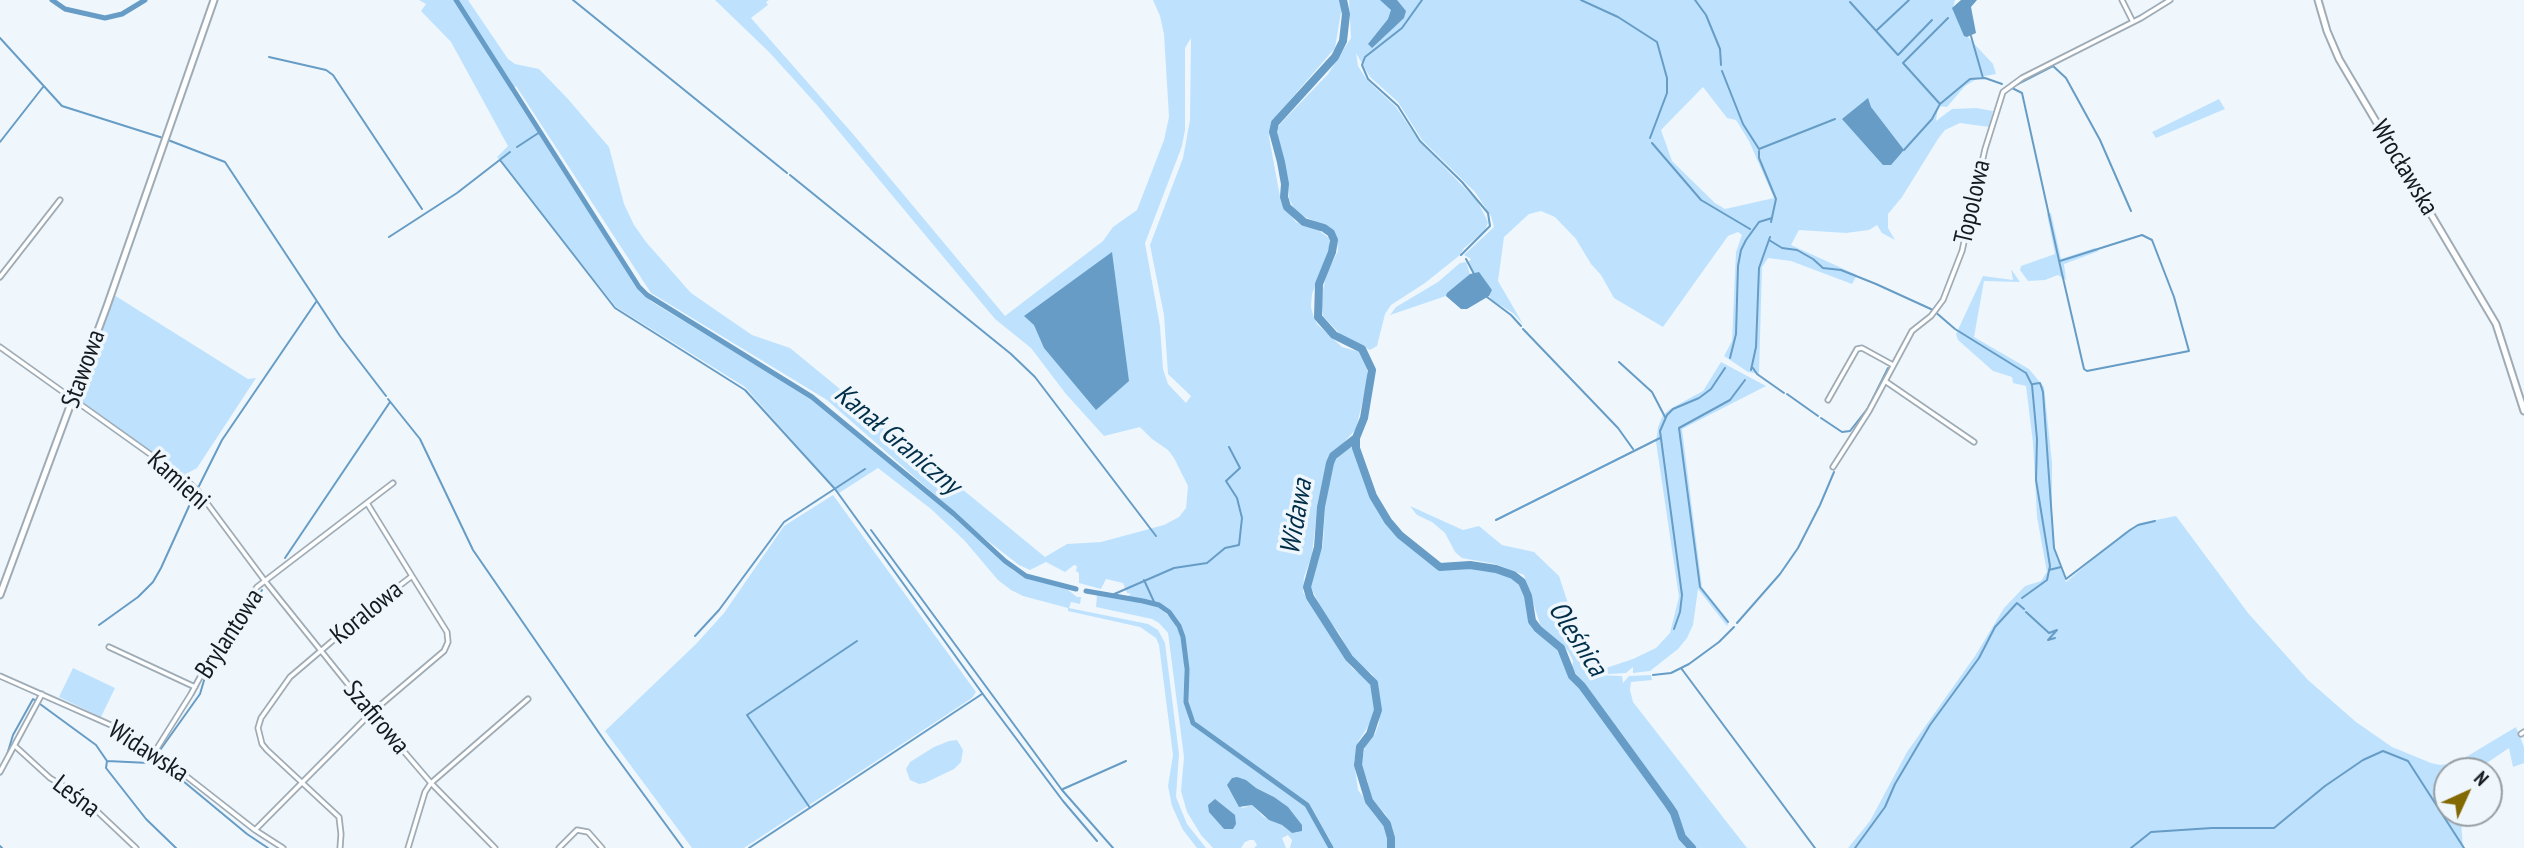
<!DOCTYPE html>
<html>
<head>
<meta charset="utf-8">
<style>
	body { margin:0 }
	#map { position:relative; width:2524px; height:848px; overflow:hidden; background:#eff7fd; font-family:"PT Sans Narrow",sans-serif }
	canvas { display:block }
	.north { position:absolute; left:2433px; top:757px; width:70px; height:70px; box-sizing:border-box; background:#eff7fd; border:2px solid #989fa4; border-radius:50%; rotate:45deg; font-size:19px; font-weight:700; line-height:28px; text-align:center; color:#151a1e }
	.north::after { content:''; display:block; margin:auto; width:24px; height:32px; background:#826902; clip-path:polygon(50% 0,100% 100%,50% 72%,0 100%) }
</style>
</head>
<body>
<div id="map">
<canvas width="2524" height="848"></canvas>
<div class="north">N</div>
</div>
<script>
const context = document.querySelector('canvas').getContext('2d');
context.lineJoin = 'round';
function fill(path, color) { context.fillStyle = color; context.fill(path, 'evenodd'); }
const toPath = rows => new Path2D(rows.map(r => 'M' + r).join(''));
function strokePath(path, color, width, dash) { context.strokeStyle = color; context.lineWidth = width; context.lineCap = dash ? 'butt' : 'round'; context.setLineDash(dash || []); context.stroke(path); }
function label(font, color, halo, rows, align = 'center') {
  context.font = font + ' "PT Sans Narrow",sans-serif'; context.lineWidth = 7; context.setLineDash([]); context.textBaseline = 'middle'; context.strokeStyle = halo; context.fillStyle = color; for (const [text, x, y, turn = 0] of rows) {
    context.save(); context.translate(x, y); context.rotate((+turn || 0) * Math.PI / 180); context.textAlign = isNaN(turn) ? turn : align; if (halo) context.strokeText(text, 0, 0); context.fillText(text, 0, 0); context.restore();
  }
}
fill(toPath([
	[419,0,468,0,508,59,515,64,539,69,568,99,609,147,624,204,634,225,646,242,691,293,752,335,790,348,1045,557,1067,544,1101,542,1164,525,1179,517,1186,508,1188,486,1174,458,1168,450,1152,439,1140,427,1104,436,1066,394,1031,348,995,319,817,105,770,53,715,0,769,0,766,2,768,5,751,18,853,134,1005,316,1103,241,1113,227,1137,210,1164,140,1169,117,1164,34,1160,16,1153,0,1340,0,1341,12,1335,48,1279,113,1271,125,1269,137,1281,202,1296,222,1317,229,1329,238,1329,249,1312,294,1311,307,1314,318,1317,324,1342,347,1360,352,1367,366,1367,382,1356,429,1327,461,1318,501,1312,555,1304,577,1303,592,1345,659,1353,669,1367,678,1371,685,1375,707,1371,722,1358,742,1354,761,1358,790,1383,823,1387,833,1387,848,1333,848,1303,801,1197,724,1192,716,1189,702,1188,664,1182,628,1170,611,1162,605,1128,596,1131,594,1127,593,1123,583,1106,579,1101,589,1079,583,1079,573,1076,571,1077,566,1074,565,1065,572,1046,562,1030,570,1019,565,984,538,827,400,651,293,516,86,511,91,639,290,652,302,813,399,953,515,1014,571,1029,579,1067,589,1077,597,1081,597,1080,604,1071,602,1069,608,1148,624,1158,630,1165,643,1179,754,1176,797,1187,824,1206,848,1197,848,1183,830,1172,806,1168,786,1173,755,1159,645,1156,638,1140,627,1068,611,1068,608,1023,596,1011,590,998,580,964,540,931,509,878,468,839,493,745,387,616,307,497,157,508,146,451,42,421,11,426,4],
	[1191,38,1190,120,1183,158,1150,245,1164,315,1168,374,1191,396,1186,403,1168,384,1163,369,1160,326,1145,243,1182,146,1185,130,1185,48],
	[1349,0,1955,0,1953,8,1965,34,1993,64,1996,74,1980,77,1965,86,1947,107,1938,106,1936,121,1952,109,1976,108,1993,111,1989,127,1960,123,1945,130,1938,139,1902,197,1888,214,1888,228,1895,240,1882,233,1877,225,1869,230,1846,233,1799,230,1791,245,1857,275,1852,284,1791,261,1768,258,1762,267,1759,374,1748,372,1724,356,1732,341,1736,252,1742,235,1738,232,1728,236,1663,327,1614,298,1601,275,1591,264,1576,239,1555,217,1541,211,1529,214,1504,237,1498,281,1523,324,1513,313,1493,301,1489,296,1492,290,1474,274,1468,262,1471,259,1464,255,1494,227,1491,216,1475,192,1422,140,1398,102,1370,77,1356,53,1358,66,1367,80,1396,107,1419,141,1478,202,1488,222,1485,231,1464,248,1460,255,1425,283,1391,305,1385,314,1377,346,1370,350,1341,335,1323,316,1321,300,1326,275,1338,251,1337,237,1331,229,1303,216,1295,210,1289,199,1289,186,1278,138,1277,129,1281,123,1328,74,1351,38],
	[1703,87,1727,118,1736,120,1749,141,1774,198,1725,209,1715,203,1672,161,1661,130],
	[2219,99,2225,109,2156,138,2152,132],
	[2051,213,2061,259,2095,248,2099,251,2064,264,2066,280,2058,275,2045,280,2028,281,2020,270,2021,266,2055,254,2047,214],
	[1466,262,1470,274,1446,296,1390,315,1396,307,1438,282,1460,263],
	[2011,269,2020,282,1984,281,1974,337,2029,369,2044,387,2052,463,2052,523,2055,552,2066,582,2124,533,2140,523,2176,516,2248,613,2308,680,2356,722,2392,747,2431,763,2440,765,2456,763,2516,727,2524,747,2524,763,2513,767,2509,748,2475,771,2447,771,2447,813,2456,813,2461,821,2463,848,1848,848,1870,821,1907,752,1975,656,2004,608,2025,586,2041,581,2047,572,2037,517,2033,443,2026,386,2013,383,2012,377,1993,371,1958,340,1956,334,1983,276,2013,280],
	[114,295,248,379,256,378,197,468,184,475,80,400,80,390],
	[1721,362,1766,386,1682,429,1702,587,1729,621,1727,626,1698,589,1693,625,1687,638,1678,649,1650,671,1633,673,1633,667,1626,673,1608,674,1606,668,1633,659,1656,648,1670,633,1679,597,1656,442,1658,427,1663,415,1670,409,1703,391],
	[1353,443,1369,494,1392,530,1403,541,1436,568,1451,570,1472,568,1488,571,1507,574,1519,582,1526,592,1527,614,1533,626,1561,652,1563,662,1571,676,1580,685,1671,812,1675,827,1690,848,1395,848,1392,827,1386,815,1370,797,1368,782,1361,766,1365,746,1375,734,1379,723,1381,706,1378,684,1372,674,1358,663,1349,652,1339,633,1323,613,1310,585,1323,545,1325,508,1333,462],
	[833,495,976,692,972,698,744,848,692,848,605,731,696,644,724,613,784,526],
	[1410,506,1463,530,1479,526,1502,545,1534,552,1559,576,1577,631,1590,659,1599,670,1598,675,1622,676,1623,683,1629,676,1651,675,1652,680,1631,682,1630,690,1633,702,1747,848,1695,848,1683,833,1673,808,1572,668,1573,661,1568,651,1541,627,1524,575,1495,564,1462,558,1455,552,1445,533,1432,522,1417,515],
	[1097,595,1146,603,1160,608,1173,620,1182,638,1184,653,1184,698,1189,721,1204,734,1305,805,1329,848,1290,848,1292,840,1288,835,1282,838,1286,848,1254,848,1257,845,1254,840,1250,840,1245,842,1241,848,1213,848,1201,835,1187,812,1181,791,1184,757,1168,633,1159,623,1152,619,1096,607],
	[1256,788,1274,797,1292,833,1282,825,1264,817,1252,805,1242,808,1229,789],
	[73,668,115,688,101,717,59,697],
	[957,740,963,750,961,762,954,769,925,783,919,784,910,780,906,769,910,762,934,747,949,741]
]), '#bee2fe');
fill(toPath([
	[1380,0,1397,0,1406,11,1404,18,1372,48,1368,44,1388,19,1391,10],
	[1961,0,1977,0,1971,7,1976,33,1967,37,1964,36,1952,8],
	[1868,98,1871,107,1904,150,1891,165,1883,165,1842,119],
	[1112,252,1129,381,1096,410,1044,348,1034,325,1024,316],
	[1479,272,1492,290,1489,296,1467,309,1461,309,1446,296,1447,293,1470,274],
	[1237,777,1246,780,1256,788,1274,797,1288,807,1302,825,1302,831,1292,833,1282,825,1269,820,1252,805,1239,807,1227,785,1232,778],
	[1215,799,1235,815,1236,824,1233,829,1224,829,1209,812,1208,805]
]), '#669cc5');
strokePath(toPath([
	[573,0,787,173],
	[1422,0,1402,28,1365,57,1362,65,1368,79,1398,106,1420,141,1462,182,1488,213,1490,226,1461,255],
	[1581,0,1618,17,1657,42,1667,78,1667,93,1650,138],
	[1695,0,1706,15,1720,49,1721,65],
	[1850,2,1898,55,1932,20],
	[1877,30,1909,0],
	[1971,36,1983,78],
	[0,38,62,106,163,138],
	[269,57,326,70,333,75,422,209],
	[1722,71,1743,124,1759,149,1835,119],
	[2012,87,2053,66,2066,78,2100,140,2131,211],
	[2012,88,2022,93,2024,102,2060,265,2084,369,2087,371,2189,351,2174,297,2152,240,2142,235,2060,261],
	[1940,104,1903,63,1948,18],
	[168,140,225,162,340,336,386,396],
	[0,142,43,87],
	[1652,143,1701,200,1750,229],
	[517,147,540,132],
	[1904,150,1932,119,1940,104,1970,79,1985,78,2002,84],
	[1759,151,1759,158,1776,199,1771,222],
	[500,160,615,308,745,390,835,489,985,697,1063,801,1097,841],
	[790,175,1011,354,1035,377,1156,536],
	[389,237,457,193,510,152],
	[1769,240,1782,248,1797,250,1813,259,1823,268,1841,270,1876,284,1933,310,1955,329,2026,373,2032,385,2037,439,2036,480,2050,566,2047,580,2022,598],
	[1466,259,1474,274],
	[1487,297,1511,315,1521,326],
	[1523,329,1618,428,1633,449],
	[1730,358,1736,334,1738,266,1741,250,1746,240,1759,222,1772,218],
	[1619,362,1652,392,1665,417],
	[1753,368,1757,374,1784,393],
	[1751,370,1756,347,1759,268,1770,237],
	[2033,384,2040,383,2043,392,2054,548,2066,579,2130,530,2138,525,2155,521],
	[1787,394,1818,416],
	[388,399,420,439,473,550,606,743,683,848],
	[1821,418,1842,432,1850,431,1868,408,1888,368],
	[199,486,222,440,316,302],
	[1496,520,1660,438],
	[871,530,1062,790,1113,848],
	[285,558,390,402],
	[2049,570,2061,567],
	[1144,580,1155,604],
	[1112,595,1174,568,1207,563,1225,548,1239,545,1242,518,1237,498,1226,481,1240,468,1229,447],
	[2026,612,2049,633,2057,630,2048,640,2055,638],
	[1728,622,1700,587,1679,428,1730,400,1745,380],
	[1737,623,1780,574,1798,548,1820,505,1834,472],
	[99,625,138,597,153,582,161,568,195,493],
	[1674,629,1680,612,1682,595,1660,431,1667,415,1673,409,1699,398,1711,389,1725,368],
	[695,636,719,610,784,522,865,469],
	[1681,668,1815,848],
	[1653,675,1671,673,1689,664,1719,642,1734,627],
	[40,704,96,745,107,761,149,763,177,776,247,834,268,848],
	[158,753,200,694,205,677,262,590],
	[6,758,13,735,33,699,36,701],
	[107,761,106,768,146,819,176,848],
	[1063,789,1126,761],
	[810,808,747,715,857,641],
	[0,846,2,848],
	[749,848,982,694],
	[1855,848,1885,807,1895,784,1930,725,1979,658,1995,627,2017,603,2024,609],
	[2131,848,2151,832,2212,828,2274,828,2325,786,2363,760,2383,751,2408,761,2464,848]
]), '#669cc5', 2);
strokePath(toPath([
	[52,0,65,9,105,18,122,14,145,0],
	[456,0,639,287,647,295,812,397,954,514,1005,561,1026,576,1076,589],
	[1086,591,1143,601,1159,605,1169,612,1179,626,1183,637,1187,669,1186,702,1193,723,1307,805,1331,848]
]), '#669cc5', 5);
strokePath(toPath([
	[1343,0,1346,14,1343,41,1335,57,1275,123,1273,132,1281,162,1285,184,1284,197,1287,207,1304,222,1324,228,1331,233,1334,240,1332,252,1319,284,1318,317,1334,335,1362,349,1372,370,1364,418,1356,438,1333,456,1330,463,1321,507,1318,547,1307,587,1310,597,1349,658,1374,683,1378,710,1370,734,1360,747,1358,765,1369,801,1387,824,1391,838,1391,848],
	[1356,438,1356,448,1373,496,1388,521,1400,535,1440,567,1470,565,1496,569,1513,575,1522,582,1528,596,1532,621,1538,629,1561,648,1572,676,1582,686,1668,804,1674,813,1682,837,1692,848]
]), '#669cc5', 8);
const street = toPath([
	[2122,0,2133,22],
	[0,277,60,200],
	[0,347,185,479,198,491,265,581,371,713,431,783,495,848],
	[1885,381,1974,442],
	[1828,400,1857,349,1862,348,1893,365],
	[1833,467,1869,411,1912,331,1931,316,1943,300,1962,251,1985,149,2003,92,2022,78,2141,18,2170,0],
	[109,647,195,687],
	[0,676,113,726,186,776,255,830,283,848],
	[2521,734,2524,732],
	[15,746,50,778,82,797,136,848],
	[154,753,191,694,212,655,257,587,393,483],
	[0,772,42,694],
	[255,830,371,713,444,651,448,642,447,632,412,576],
	[340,848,341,834,339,817,267,750,262,744,258,728,261,718,290,677,377,603,412,576,367,503],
	[408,848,425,792,431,783,528,699],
	[559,848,577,830,588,832,602,848]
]);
const secondary = toPath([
	[2318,0,2327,31,2339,59,2496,324,2524,411],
	[0,595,107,306,214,0]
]);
strokePath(street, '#9facb6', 7);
strokePath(secondary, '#9facb6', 9);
strokePath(street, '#fff', 3.5);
strokePath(secondary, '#fff', 5);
label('26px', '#151a1e', '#eff7fd', [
	["Wrocławska",2404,168,59],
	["Topolowa",1973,202,-77],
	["Stawowa",84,369,-70],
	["Kamieni",178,481,42],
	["Koralowa",367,613,-39],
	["Brylantowa",230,634,-57],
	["Szafirowa",376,718,50],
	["Widawska",148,752,33],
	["Leśna",76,797,37]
]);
label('italic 28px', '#002e49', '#eff7fd', [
	["Kanał Graniczny",897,440,40],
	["Widawa",1297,517,-80],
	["Oleśnica",1577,639,57]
]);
</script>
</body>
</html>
